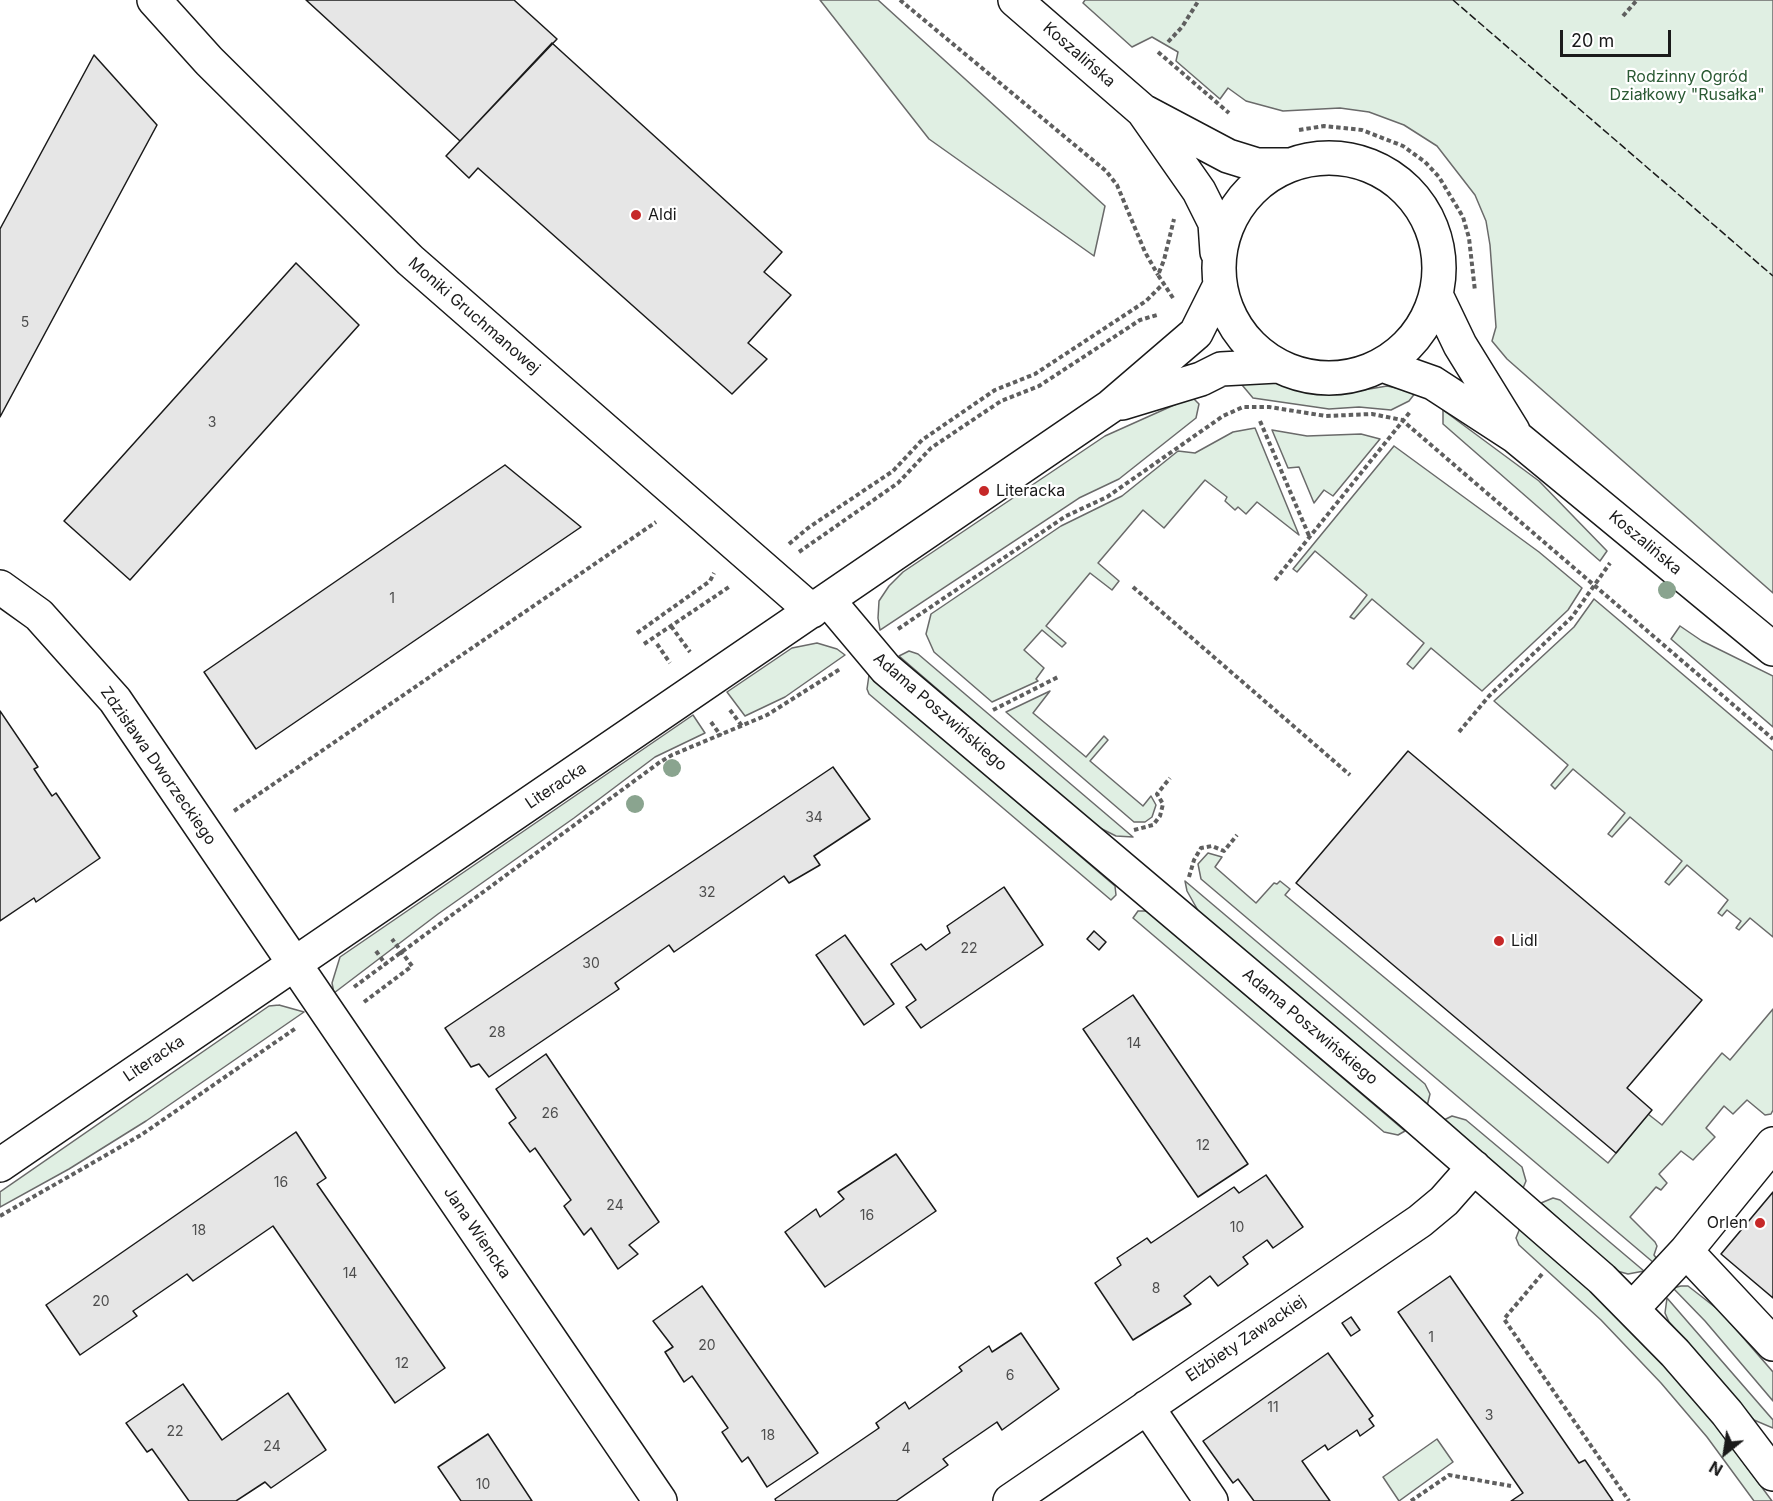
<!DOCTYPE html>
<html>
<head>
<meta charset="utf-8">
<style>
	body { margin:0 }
	#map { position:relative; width:1773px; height:1501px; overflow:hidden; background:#fff; font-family:Inter,sans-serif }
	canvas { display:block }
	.north { position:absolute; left:1695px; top:1423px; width:60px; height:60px; -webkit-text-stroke:4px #fff; paint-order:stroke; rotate:210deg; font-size:16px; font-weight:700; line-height:24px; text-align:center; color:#1a1a1a }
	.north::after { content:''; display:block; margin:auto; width:21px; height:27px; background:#1a1a1a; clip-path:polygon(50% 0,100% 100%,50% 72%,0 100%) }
	.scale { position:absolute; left:1560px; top:30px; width:111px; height:27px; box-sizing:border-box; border:3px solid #1a1a1a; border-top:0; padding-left:8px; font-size:18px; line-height:21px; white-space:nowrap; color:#1a1a1a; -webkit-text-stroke:4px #fff; paint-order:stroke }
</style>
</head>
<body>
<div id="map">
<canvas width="1773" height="1501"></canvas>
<div class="north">N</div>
<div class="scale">20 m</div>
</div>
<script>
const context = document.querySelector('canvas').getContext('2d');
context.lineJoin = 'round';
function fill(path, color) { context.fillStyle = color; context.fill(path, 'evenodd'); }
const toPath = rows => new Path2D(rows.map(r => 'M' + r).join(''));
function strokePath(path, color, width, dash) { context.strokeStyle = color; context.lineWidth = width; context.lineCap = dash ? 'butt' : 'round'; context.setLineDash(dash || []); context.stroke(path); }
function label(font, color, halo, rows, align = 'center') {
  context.font = font + ' Inter,sans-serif'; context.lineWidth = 4.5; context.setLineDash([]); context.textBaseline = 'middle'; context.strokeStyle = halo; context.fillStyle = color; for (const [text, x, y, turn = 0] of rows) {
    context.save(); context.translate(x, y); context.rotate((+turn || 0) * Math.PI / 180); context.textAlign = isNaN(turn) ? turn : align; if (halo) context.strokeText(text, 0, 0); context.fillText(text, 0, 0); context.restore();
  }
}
const green = toPath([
	[820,0,878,0,1105,206,1094,256,929,139,820,0],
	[1085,0,1773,0,1773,593,1507,359,1492,341,1496,327,1490,245,1486,221,1475,195,1437,146,1404,125,1369,112,1340,108,1283,111,1246,101,1228,88,1220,99,1176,61,1178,52,1152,37,1132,47,1083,3,1085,0],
	[1237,379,1274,381,1321,393,1346,393,1387,386,1416,392,1409,401,1391,410,1359,407,1329,409,1253,398,1237,379],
	[1192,397,1199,404,1196,418,1119,479,1079,498,880,630,878,618,879,601,889,586,903,572,1105,436,1192,397],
	[1443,410,1539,481,1607,551,1600,561,1443,424,1443,410],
	[1255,428,1299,535,1257,502,1246,514,1238,507,1235,510,1225,501,1227,497,1205,480,1164,528,1143,510,1098,563,1119,581,1112,590,1090,573,1046,626,1066,643,1062,647,1042,630,1024,650,1044,668,1036,679,1038,681,992,702,934,652,926,634,931,614,1061,526,1122,496,1178,451,1195,453,1233,432,1255,428],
	[1272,430,1307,436,1361,434,1380,439,1333,496,1324,490,1314,503,1299,467,1288,468,1272,430],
	[1394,446,1539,552,1582,588,1568,610,1482,691,1431,648,1413,669,1407,664,1424,643,1372,599,1354,619,1350,617,1367,595,1315,551,1297,572,1293,569,1394,446],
	[1594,599,1773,751,1773,937,1750,918,1739,930,1736,928,1741,921,1727,910,1722,916,1718,913,1728,900,1687,865,1669,885,1665,882,1682,861,1630,817,1612,837,1608,834,1625,813,1573,769,1555,789,1551,785,1568,765,1494,701,1574,627,1594,599],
	[1680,626,1702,641,1773,676,1773,727,1671,639,1680,626],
	[817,643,837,649,845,655,785,697,745,716,727,692,792,648,817,643],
	[909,651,918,654,1133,837,1116,836,1096,826,899,656,909,651],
	[869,675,1115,886,1116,895,1111,900,869,694,867,689,869,675],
	[1050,691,1033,713,1086,757,1104,736,1108,740,1090,761,1143,806,1151,796,1156,805,1152,817,1145,822,1134,822,1006,712,1050,691],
	[693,715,705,733,655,757,574,818,438,914,334,993,332,983,340,957,693,715],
	[1208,853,1222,857,1215,867,1256,903,1274,883,1277,884,1280,881,1290,889,1285,895,1608,1163,1648,1114,1662,1125,1722,1053,1730,1060,1773,1009,1773,1110,1771,1114,1765,1115,1747,1100,1733,1114,1724,1106,1706,1128,1715,1137,1693,1160,1681,1151,1659,1174,1667,1183,1661,1190,1656,1187,1630,1217,1655,1242,1657,1246,1654,1255,1657,1259,1654,1263,1201,879,1198,864,1208,853],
	[1185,881,1425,1084,1430,1094,1427,1106,1200,914,1187,891,1185,881],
	[1138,911,1147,911,1405,1131,1398,1135,1384,1132,1133,918,1138,911],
	[279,1005,304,1012,146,1121,69,1169,0,1207,0,1192,269,1006,279,1005],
	[1452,1116,1466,1120,1522,1167,1526,1181,1523,1188,1444,1120,1452,1116],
	[1553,1198,1560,1200,1644,1271,1628,1274,1617,1271,1541,1203,1553,1198],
	[1520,1228,1597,1295,1648,1347,1705,1411,1772,1501,1754,1501,1707,1437,1661,1383,1601,1320,1519,1245,1516,1238,1520,1228],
	[1681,1286,1688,1286,1720,1311,1773,1372,1773,1401,1705,1321,1673,1288,1681,1286],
	[1667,1298,1773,1420,1773,1428,1754,1420,1669,1322,1665,1313,1667,1298],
	[1437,1439,1453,1462,1399,1501,1383,1477,1437,1439]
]);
fill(green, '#e0efe3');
strokePath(green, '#6a6a6a', 1.5);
const building = toPath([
	[306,0,514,0,557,39,460,141,306,0],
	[552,43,782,252,764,272,791,295,748,343,767,359,732,394,478,168,469,178,446,156,552,43],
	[94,55,157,125,0,417,0,229,94,55],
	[296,263,359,325,130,580,64,521,296,263],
	[505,465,581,527,256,749,204,672,505,465],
	[0,711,38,767,34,769,52,796,56,793,100,858,36,902,34,898,0,921,0,711],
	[1408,751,1702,1000,1627,1088,1652,1110,1616,1153,1296,883,1408,751],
	[833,767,870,819,814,856,820,865,789,883,784,876,674,952,669,945,615,983,619,989,489,1077,479,1064,471,1067,445,1028,833,767],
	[1004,887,1043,945,921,1028,906,1007,916,1000,891,964,921,944,926,950,950,933,947,926,1004,887],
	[1094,931,1106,942,1099,950,1087,939,1094,931],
	[845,935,894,1004,864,1025,816,955,845,935],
	[1133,995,1248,1164,1198,1197,1083,1029,1133,995],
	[546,1054,659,1222,629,1245,638,1254,618,1269,591,1228,584,1235,564,1206,571,1200,535,1148,530,1152,509,1123,516,1118,496,1089,546,1054],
	[296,1132,326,1178,317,1184,445,1368,395,1403,273,1226,193,1281,187,1274,133,1311,137,1316,80,1355,46,1305,296,1132],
	[896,1154,936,1211,825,1287,785,1232,816,1209,820,1217,844,1199,838,1192,896,1154],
	[1266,1175,1303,1227,1273,1248,1267,1240,1243,1257,1248,1264,1218,1286,1210,1276,1184,1296,1191,1304,1133,1340,1095,1283,1121,1265,1117,1258,1147,1238,1151,1243,1234,1187,1239,1193,1266,1175],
	[1773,1192,1773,1298,1721,1254,1773,1192],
	[1450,1276,1579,1463,1585,1460,1613,1501,1511,1501,1523,1493,1398,1312,1450,1276],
	[702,1286,818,1453,767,1487,748,1457,742,1462,722,1432,728,1428,692,1376,684,1382,665,1352,673,1347,653,1321,702,1286],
	[1351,1317,1360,1330,1351,1336,1342,1323,1351,1317],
	[1021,1333,1059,1389,1002,1430,997,1422,943,1459,948,1465,896,1501,776,1501,775,1499,879,1428,876,1423,905,1402,909,1409,962,1371,959,1367,989,1346,992,1352,1021,1333],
	[1328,1353,1373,1416,1369,1419,1374,1426,1360,1436,1357,1430,1328,1450,1325,1445,1302,1461,1330,1501,1254,1501,1238,1479,1233,1483,1203,1441,1328,1353],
	[183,1384,222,1440,288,1393,326,1450,271,1488,265,1482,236,1501,189,1501,152,1449,147,1452,126,1423,183,1384],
	[488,1434,532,1501,461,1501,438,1467,488,1434]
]);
fill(building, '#e6e6e6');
strokePath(building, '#1a1a1a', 1.5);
const minor = toPath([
	[154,0,209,61,410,260,812,611],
	[1015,0,1143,111,1199,191,1215,223,1217,252],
	[1145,112,1228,156,1257,165,1289,165],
	'1219 268a110 110 0 1 1 220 0a110 110 0 1 1-220 0Z',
	[1437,297,1460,345,1513,431],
	[1385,366,1433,383,1516,437,1773,649],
	[1122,403,1201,379,1221,369,1277,366],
	[0,587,39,615,115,700,660,1501],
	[828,600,886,669,1408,1110,1602,1279,1675,1353,1727,1413,1773,1474],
	[1773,1144,1686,1251,1773,1344],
	[0,1165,1111,406,1196,333,1219,287],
	[1633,1308,1686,1251],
	[1147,1407,1211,1501],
	[1010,1501,1420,1221,1444,1201,1474,1167]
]);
strokePath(minor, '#1a1a1a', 36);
strokePath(toPath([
	[900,0,1106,171,1117,185,1145,252,1158,275],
	[1623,16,1637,0],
	[1168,42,1182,27,1199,0],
	[1158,52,1229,113],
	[1299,130,1324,126,1362,130,1403,146,1425,162,1439,177,1463,217,1469,238,1475,291],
	[1173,298,1158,275,1164,260,1174,219],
	[1260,421,1310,538],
	[789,544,808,528,893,471,922,440,995,390,1035,374,1146,301,1163,284],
	[799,552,898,483,931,448,1001,401,1039,386,1140,320,1157,315],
	[1275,580,1410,412],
	[1133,587,1350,775],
	[671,626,690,652],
	[898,629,1066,516,1107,497,1223,416,1243,407,1269,407,1326,416,1372,414,1402,420,1773,739],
	[637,633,710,581,714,573],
	[644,644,729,587],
	[657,644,670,663],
	[730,710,742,726],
	[993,710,1058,677],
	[711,722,721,736],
	[1459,732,1489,696,1572,617,1610,563],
	[234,811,656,522],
	[1134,830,1153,825,1160,816,1163,804,1157,794,1170,778],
	[1189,877,1194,860,1201,848,1212,846,1224,851,1237,835],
	[376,951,386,965],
	[354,987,660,762,672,755,767,715,840,669],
	[364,1002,412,966,392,939],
	[0,1216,141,1135,296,1028],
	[1542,1274,1504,1319,1629,1501],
	[1411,1501,1449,1475,1511,1486]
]), '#5f5f5f', 4, [4.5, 3]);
strokePath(minor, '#fff', 33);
strokePath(toPath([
	[1453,0,1773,276]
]), '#1a1a1a', 1.5, [8, 3]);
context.fillStyle = '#8aa48f';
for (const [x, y] of [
	[1667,590],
	[672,768],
	[635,804]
]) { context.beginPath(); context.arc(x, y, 9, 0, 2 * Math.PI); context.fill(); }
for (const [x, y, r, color] of [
	[636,215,6,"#c62828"],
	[984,491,6,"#c62828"],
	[1499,941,6,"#c62828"],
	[1760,1223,6,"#c62828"]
]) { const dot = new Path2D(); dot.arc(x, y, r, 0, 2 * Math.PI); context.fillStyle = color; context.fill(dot); strokePath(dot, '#fff', 2); }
label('14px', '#4d4d4d', null, [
	["5",25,323],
	["3",212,423],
	["1",392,599],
	["34",814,818],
	["32",707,893],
	["22",969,949],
	["30",591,964],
	["28",497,1033],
	["14",1134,1044],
	["26",550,1114],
	["12",1203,1146],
	["16",281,1183],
	["24",615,1206],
	["16",867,1216],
	["10",1237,1228],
	["18",199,1231],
	["14",350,1274],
	["8",1156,1289],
	["20",101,1302],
	["1",1431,1338],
	["20",707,1346],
	["12",402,1364],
	["6",1010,1376],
	["11",1273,1408],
	["3",1489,1416],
	["22",175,1432],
	["18",768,1436],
	["24",272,1447],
	["4",906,1449],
	["10",483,1485]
]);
label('16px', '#1a1a1a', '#fff', [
	["Koszalińska",1079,55,41],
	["Moniki Gruchmanowej",474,316,41],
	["Koszalińska",1645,543,40],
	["Adama Poszwińskiego",940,712,41],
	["Zdzisława Dworzeckiego",158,766,55],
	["Literacka",556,786,-34],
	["Adama Poszwińskiego",1310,1027,40],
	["Literacka",154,1059,-34],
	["Jana Wiencka",477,1233,56],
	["Elżbiety Zawackiej",1246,1339,-34]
]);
label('16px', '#2b5a34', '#fff', [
	["Rodzinny Ogród",1687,77],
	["Działkowy \"Rusałka\"",1687,95]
]);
label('16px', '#1a1a1a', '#fff', [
	["Aldi",648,215],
	["Literacka",996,491],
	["Lidl",1511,941],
	["Orlen",1748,1223,"right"]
], 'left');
</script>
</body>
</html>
